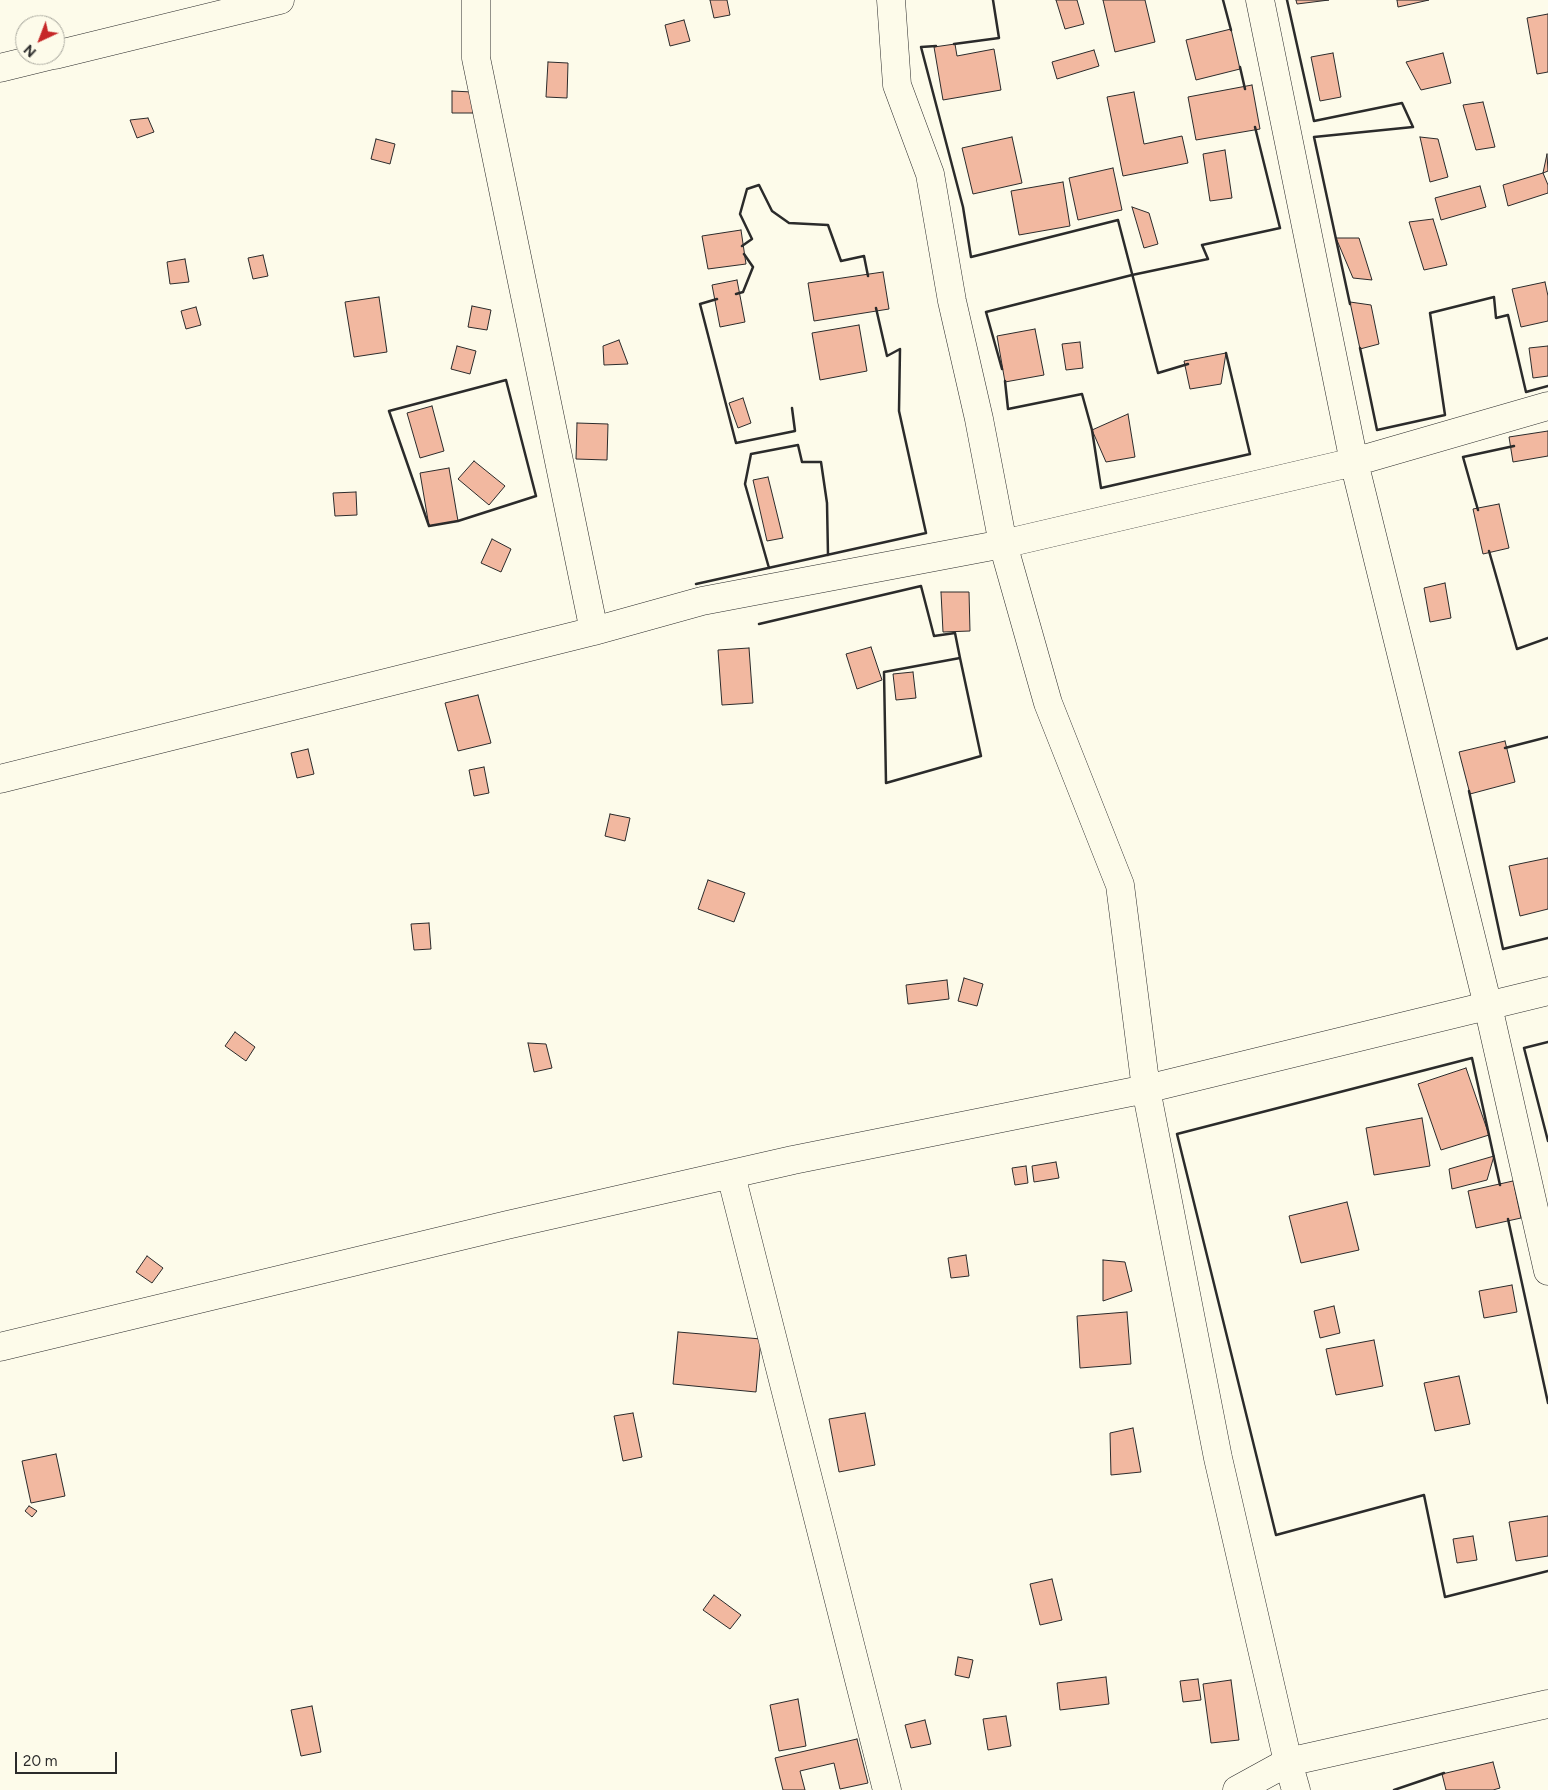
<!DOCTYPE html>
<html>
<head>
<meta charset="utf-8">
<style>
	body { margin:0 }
	#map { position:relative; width:1548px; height:1790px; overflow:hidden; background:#fdfbea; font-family:Figtree,sans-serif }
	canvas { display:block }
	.north { position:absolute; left:15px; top:15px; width:50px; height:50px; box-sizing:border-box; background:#fdfbea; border:1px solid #a9a89e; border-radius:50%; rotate:223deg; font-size:14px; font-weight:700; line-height:20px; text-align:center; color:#2b2b2b }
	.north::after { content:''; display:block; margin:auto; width:18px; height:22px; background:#c62828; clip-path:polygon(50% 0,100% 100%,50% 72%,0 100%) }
	.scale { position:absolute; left:15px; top:1752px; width:102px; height:22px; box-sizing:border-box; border:2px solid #2b2b2b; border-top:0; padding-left:6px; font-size:15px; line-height:18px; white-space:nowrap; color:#2b2b2b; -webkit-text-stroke:4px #fdfbea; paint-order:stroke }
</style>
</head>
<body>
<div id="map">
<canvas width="1548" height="1790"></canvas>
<div class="north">N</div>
<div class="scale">20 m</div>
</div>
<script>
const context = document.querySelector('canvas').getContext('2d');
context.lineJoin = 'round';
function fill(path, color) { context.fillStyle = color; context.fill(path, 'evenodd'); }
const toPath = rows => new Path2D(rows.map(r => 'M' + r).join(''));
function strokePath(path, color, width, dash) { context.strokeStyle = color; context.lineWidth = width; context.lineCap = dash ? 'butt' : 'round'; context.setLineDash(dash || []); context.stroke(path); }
const building = toPath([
	[710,0,727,0,730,15,714,18,710,0],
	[1056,0,1077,0,1084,24,1065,29,1056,0],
	[1103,0,1145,0,1155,42,1115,52,1103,0],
	[1296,0,1329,0,1297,4,1296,0],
	[1397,0,1429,0,1398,7,1397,0],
	[1548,14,1548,72,1537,74,1527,18,1548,14],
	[684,20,690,41,670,46,665,25,684,20],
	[1231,29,1240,69,1196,80,1186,40,1231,29],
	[955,44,957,56,994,49,1001,90,943,100,934,47,955,44],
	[1094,50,1099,66,1057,79,1052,62,1094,50],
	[1333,53,1341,97,1320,101,1311,57,1333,53],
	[1443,53,1451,83,1421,90,1406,62,1443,53],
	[548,62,568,63,567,98,546,97,548,62],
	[1252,85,1260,129,1196,140,1188,97,1252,85],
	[452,91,472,92,473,113,452,113,452,91],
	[1134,92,1144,144,1182,136,1188,163,1123,176,1107,97,1134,92],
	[1483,102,1495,147,1476,150,1463,105,1483,102],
	[148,118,154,132,137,138,130,120,148,118],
	[1012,137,1022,183,973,194,962,148,1012,137],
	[1420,137,1438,139,1448,177,1430,182,1420,137],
	[376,139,395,144,390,164,371,159,376,139],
	[1225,150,1232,198,1210,201,1203,154,1225,150],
	[1547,154,1548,171,1543,173,1547,154],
	[1113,168,1122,210,1078,220,1069,178,1113,168],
	[1543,173,1548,185,1548,193,1508,206,1503,185,1543,173],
	[1063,182,1070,226,1019,235,1011,191,1063,182],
	[1480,186,1486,207,1441,220,1435,198,1480,186],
	[1132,207,1149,213,1158,244,1144,248,1132,207],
	[1433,219,1447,265,1424,270,1409,222,1433,219],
	[741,230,746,264,708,269,702,236,741,230],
	[1336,238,1359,238,1372,280,1353,278,1336,238],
	[263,255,268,276,253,279,248,258,263,255],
	[185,259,189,282,170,284,167,262,185,259],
	[883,272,889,309,814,321,808,283,883,272],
	[737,280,745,322,720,327,712,285,737,280],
	[1545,282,1548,296,1548,321,1521,327,1512,289,1545,282],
	[379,297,387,352,354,357,345,302,379,297],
	[1350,302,1371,305,1379,344,1360,349,1350,302],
	[472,306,491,310,487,330,468,327,472,306],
	[196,307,201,325,186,329,181,311,196,307],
	[859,325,867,371,820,380,812,333,859,325],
	[1035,329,1044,375,1005,382,997,336,1035,329],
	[619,340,628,364,604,365,603,346,619,340],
	[1080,342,1083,368,1066,370,1062,344,1080,342],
	[457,346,476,351,470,374,451,369,457,346],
	[1548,346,1548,376,1533,378,1529,348,1548,346],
	[1226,353,1221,384,1190,389,1184,361,1226,353],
	[743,398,751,423,738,428,729,403,743,398],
	[432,406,444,451,420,458,407,413,432,406],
	[1128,414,1135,457,1106,462,1092,430,1128,414],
	[577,423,608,424,607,460,576,459,577,423],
	[1548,431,1548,456,1513,462,1509,437,1548,431],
	[474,461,505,486,489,505,458,479,474,461],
	[449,468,458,521,429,526,420,473,449,468],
	[768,477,783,538,767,541,753,480,768,477],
	[356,492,357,515,335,516,333,493,356,492],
	[1499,504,1509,548,1483,554,1473,509,1499,504],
	[492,539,511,549,501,572,481,563,492,539],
	[1445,583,1451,618,1430,622,1424,588,1445,583],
	[941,592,969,592,970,631,943,632,941,592],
	[871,647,882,680,857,689,846,654,871,647],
	[749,648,753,703,722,705,718,650,749,648],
	[913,672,916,698,896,700,893,674,913,672],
	[478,695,491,743,458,751,445,703,478,695],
	[1505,741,1515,782,1470,794,1459,752,1505,741],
	[308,749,314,774,297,778,291,753,308,749],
	[484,767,489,793,474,796,469,770,484,767],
	[610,814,630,818,625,841,605,836,610,814],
	[1548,858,1548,909,1520,916,1509,866,1548,858],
	[708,880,745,893,734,922,698,909,708,880],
	[429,923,431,949,414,950,411,924,429,923],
	[964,978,983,984,977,1006,958,1001,964,978],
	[947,980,949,999,908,1004,906,985,947,980],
	[235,1032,255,1047,246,1061,225,1046,235,1032],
	[528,1043,546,1044,552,1068,534,1072,528,1043],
	[1466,1068,1489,1135,1441,1150,1418,1084,1466,1068],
	[1422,1118,1430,1166,1374,1175,1366,1128,1422,1118],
	[1494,1156,1487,1180,1452,1189,1449,1169,1494,1156],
	[1056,1162,1059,1178,1034,1182,1032,1166,1056,1162],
	[1026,1166,1028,1183,1015,1185,1012,1168,1026,1166],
	[1513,1181,1521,1218,1476,1228,1468,1191,1513,1181],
	[1347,1202,1359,1250,1301,1263,1289,1216,1347,1202],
	[966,1255,969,1276,951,1278,948,1258,966,1255],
	[147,1256,163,1268,152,1283,136,1272,147,1256],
	[1103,1260,1125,1262,1132,1291,1103,1301,1103,1260],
	[1512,1285,1517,1312,1484,1318,1479,1291,1512,1285],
	[1334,1306,1340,1333,1320,1338,1314,1311,1334,1306],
	[1127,1312,1131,1364,1080,1368,1077,1316,1127,1312],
	[678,1332,761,1339,756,1392,673,1384,678,1332],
	[1374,1340,1383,1386,1336,1395,1326,1349,1374,1340],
	[1459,1376,1470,1424,1435,1431,1424,1383,1459,1376],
	[633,1413,642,1457,623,1461,614,1416,633,1413],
	[865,1413,875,1465,839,1472,829,1419,865,1413],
	[1133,1428,1141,1472,1111,1475,1110,1433,1133,1428],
	[56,1454,65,1496,31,1503,22,1461,56,1454],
	[29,1506,37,1511,32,1517,25,1511,29,1506],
	[1548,1516,1548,1556,1516,1561,1509,1522,1548,1516],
	[1473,1536,1477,1560,1457,1563,1453,1539,1473,1536],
	[1052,1579,1062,1620,1040,1625,1030,1584,1052,1579],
	[714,1595,741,1615,730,1629,703,1610,714,1595],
	[958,1657,973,1660,969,1678,955,1675,958,1657],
	[1106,1677,1109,1704,1060,1710,1057,1683,1106,1677],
	[1198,1679,1201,1700,1183,1702,1180,1681,1198,1679],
	[1231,1680,1239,1740,1211,1743,1203,1684,1231,1680],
	[798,1699,806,1746,779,1751,770,1705,798,1699],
	[312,1706,321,1752,301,1756,291,1710,312,1706],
	[1006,1716,1011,1746,988,1750,983,1719,1006,1716],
	[925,1720,931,1744,911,1748,905,1725,925,1720],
	[857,1739,868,1783,840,1789,834,1763,800,1771,805,1790,783,1790,775,1758,857,1739],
	[1493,1762,1500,1788,1493,1790,1446,1790,1442,1774,1493,1762]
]);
fill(building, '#f2b8a0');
strokePath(building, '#2b2b2b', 1);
const minor = toPath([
	[476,0,476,58,594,631],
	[891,0,897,85,930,174,952,301,979,419,1003,544,1048,703,1120,885,1146,1089,1218,1458,1288,1762,1296,1790],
	[1260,0,1354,462,1488,1006,1548,1271],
	[55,55,280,0],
	[0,68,53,55],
	[0,779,594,631,702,601,1003,544,1354,462,1548,406],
	[731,1175,887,1790],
	[0,1347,507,1225,793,1160,1146,1089,1548,991],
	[1237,1790,1288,1762,1548,1704]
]);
strokePath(minor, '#2b2b2b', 29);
strokePath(minor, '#fdfbea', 28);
strokePath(toPath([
	[1223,0,1231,30],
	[1287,0,1314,121,1402,103,1413,127,1314,137,1350,304],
	[954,44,999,38,993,0],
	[936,46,921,47,963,207,971,257,1118,220,1158,373,1188,364],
	[1240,67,1245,89],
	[742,246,752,239,740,214,747,189,759,185,772,211,789,223,828,225,841,261,864,256,868,276],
	[736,294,743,292,753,267,744,254],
	[717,299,700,304,736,443,795,431,792,408],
	[1360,348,1377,430,1445,415,1430,313,1494,297,1496,318,1508,315,1526,392,1548,386],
	[1002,369,986,312,1132,275,1208,259,1202,245,1280,228,1255,127],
	[506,380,536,496,458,521,429,526,389,411,506,380],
	[1005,381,1008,409,1082,394,1092,430,1101,488,1250,454,1226,353],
	[1478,510,1463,457,1514,446],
	[1489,551,1517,649,1548,638],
	[769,568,745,484,751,454,798,445,802,462,821,462,827,503,828,555],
	[696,584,926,533,899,411,900,349,887,356,876,308],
	[759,624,921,586,934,636,955,633,960,658,981,756,886,783,884,672,960,658],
	[1505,748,1548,737],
	[1469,791,1503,949,1548,938],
	[1548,1042,1524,1048,1548,1141],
	[1500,1185,1472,1058,1177,1134,1276,1535,1424,1495,1445,1597,1548,1571],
	[1508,1219,1548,1403],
	[1394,1790,1444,1773]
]), '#2b2b2b', 2.5);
</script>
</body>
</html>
